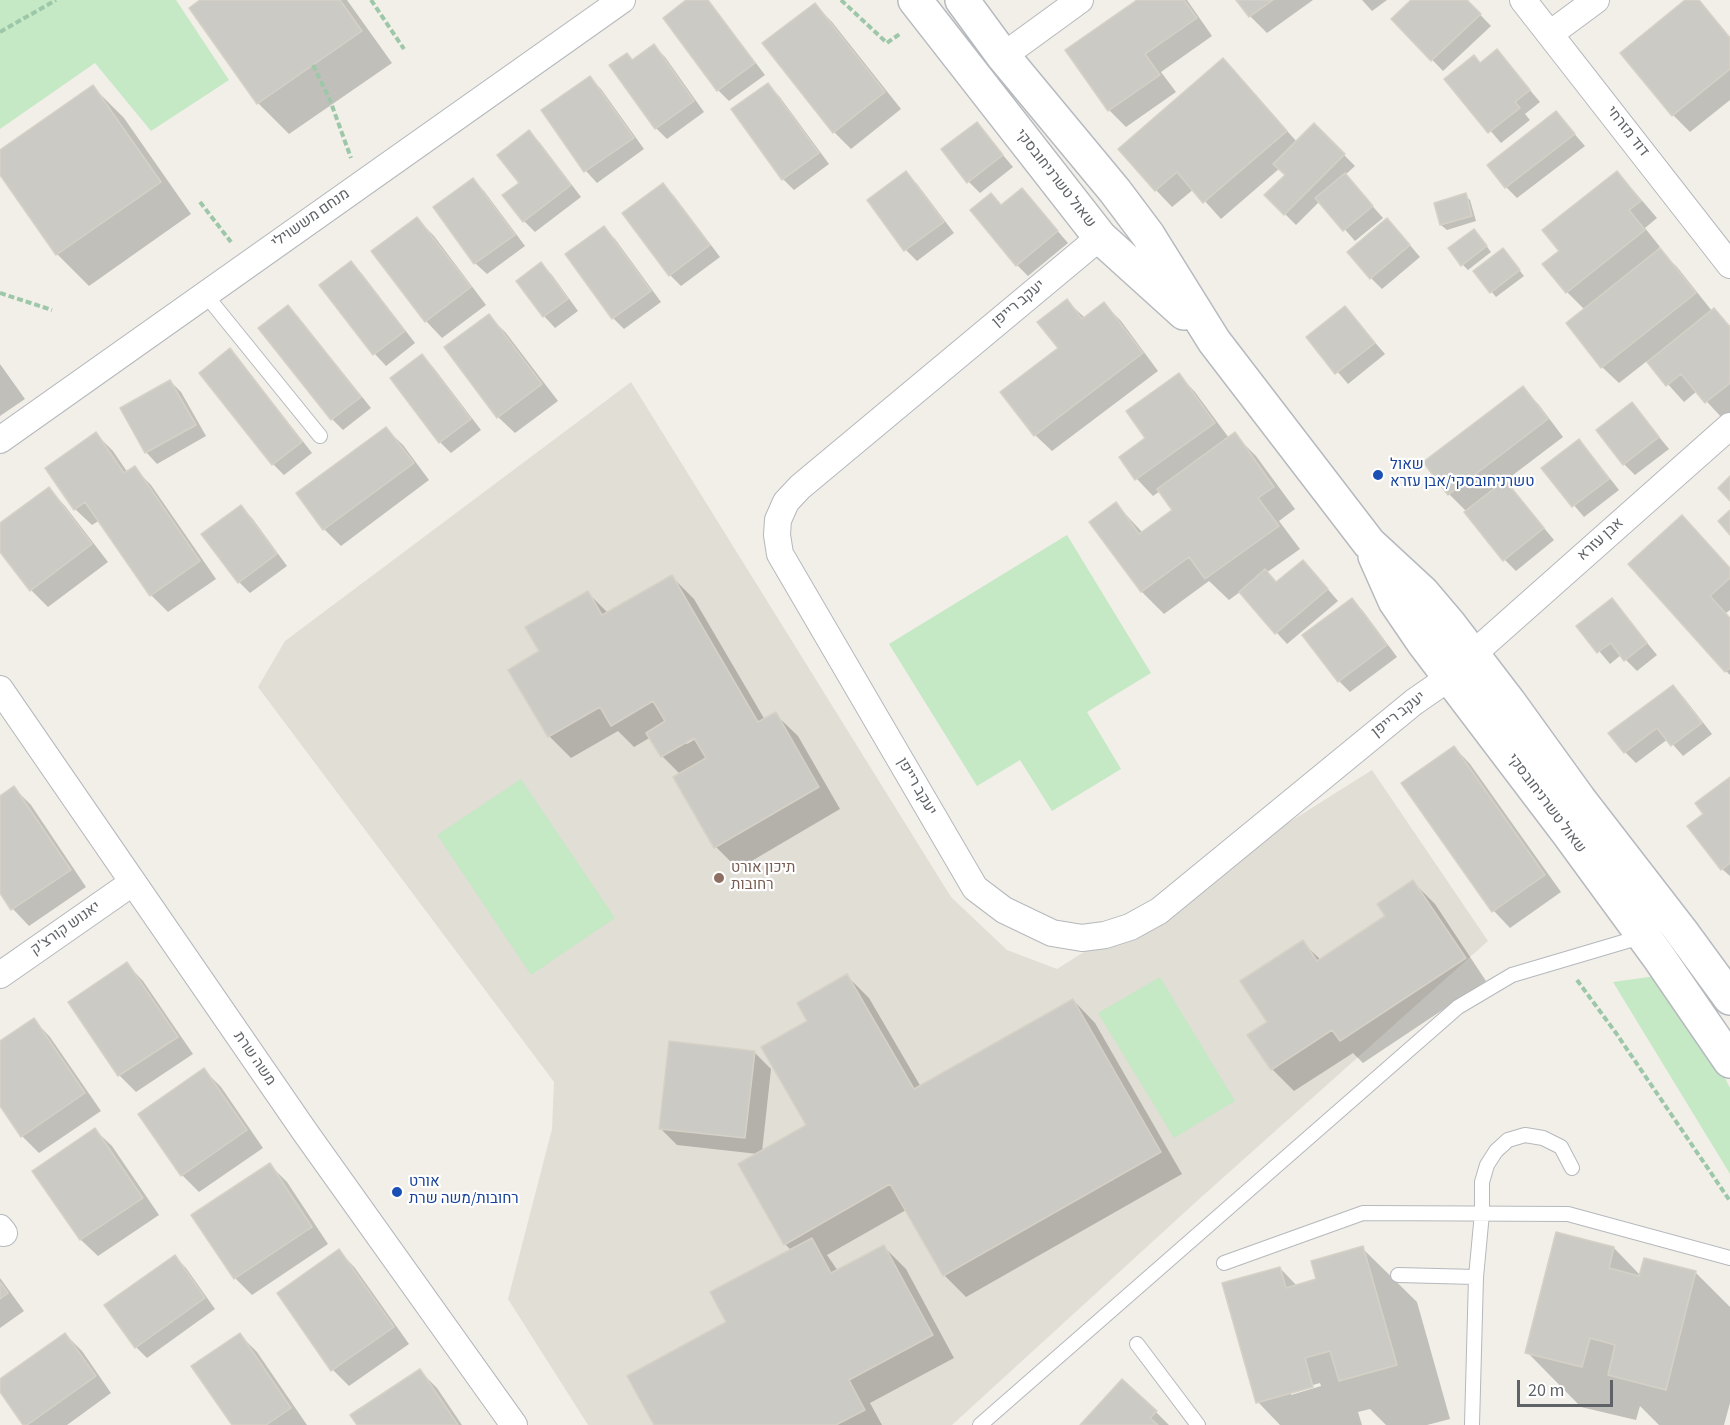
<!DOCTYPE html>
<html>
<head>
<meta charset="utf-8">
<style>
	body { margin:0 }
	#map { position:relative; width:1730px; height:1425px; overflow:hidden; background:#f1efe8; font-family:"Source Sans 3",sans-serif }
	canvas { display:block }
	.scale { position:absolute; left:1517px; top:1380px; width:96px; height:27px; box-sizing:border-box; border:3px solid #5f6368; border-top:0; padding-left:8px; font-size:18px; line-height:21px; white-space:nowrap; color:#5f6368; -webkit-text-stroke:4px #fff; paint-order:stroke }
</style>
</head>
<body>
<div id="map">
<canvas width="1730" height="1425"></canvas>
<div class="scale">20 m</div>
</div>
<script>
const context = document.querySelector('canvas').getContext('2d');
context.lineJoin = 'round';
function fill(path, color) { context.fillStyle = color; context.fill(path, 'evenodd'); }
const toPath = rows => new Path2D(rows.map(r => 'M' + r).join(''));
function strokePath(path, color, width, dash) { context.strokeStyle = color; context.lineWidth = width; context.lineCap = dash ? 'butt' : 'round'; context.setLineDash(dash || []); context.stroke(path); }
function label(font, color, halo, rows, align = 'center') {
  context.font = font + ' "Source Sans 3",Heebo,sans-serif'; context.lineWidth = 4.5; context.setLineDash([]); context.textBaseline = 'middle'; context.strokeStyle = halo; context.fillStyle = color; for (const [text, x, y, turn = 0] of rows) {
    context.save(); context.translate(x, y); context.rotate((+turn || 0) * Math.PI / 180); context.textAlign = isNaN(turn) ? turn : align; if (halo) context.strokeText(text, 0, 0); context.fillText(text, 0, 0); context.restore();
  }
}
fill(toPath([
	[631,382,951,897,1007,950,1057,969,1372,770,1488,941,1197,1201,952,1425,588,1425,508,1299,552,1129,554,1082,258,687,285,641]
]), '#e1ded6');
fill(toPath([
	[0,0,176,0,229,80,151,131,95,63,0,129],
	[1067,535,1151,673,1087,712,1121,769,1052,811,1020,760,977,786,889,644],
	[521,779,615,918,531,975,437,835],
	[1656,976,1701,1031,1730,1088,1730,1174,1613,982],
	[1160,977,1235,1101,1174,1138,1098,1013]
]), '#c5e8c5');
fill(toPath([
	[203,0,347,0,392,63,289,134,258,103],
	[689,0,708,0,765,75,729,101,718,90],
	[1139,0,1187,0,1212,36,1161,72,1176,92,1126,127,1109,110,1067,50],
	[1238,0,1313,0,1267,33,1250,16],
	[1362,0,1387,0,1372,11],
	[1413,0,1466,0,1491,26,1443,71,1393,19],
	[1687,0,1698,0,1730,37,1730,100,1690,132,1673,115,1622,53],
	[815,5,832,22,901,109,851,149,834,132],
	[654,46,665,57,704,112,667,139,656,128,627,55,633,61],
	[1497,51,1540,102,1525,114,1530,120,1501,143,1446,79,1481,64],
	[1239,77,1297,142,1314,125,1355,166,1345,175,1383,218,1355,241,1320,201,1296,225,1266,195,1287,175,1280,168,1221,219,1194,189,1172,207,1156,190],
	[590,78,601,89,644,149,597,183,586,171,543,111],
	[768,85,779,96,829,164,794,190,783,179],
	[93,87,124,118,191,214,89,286,57,254,0,173,0,152],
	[1556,113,1585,146,1517,198,1506,187],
	[977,124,1013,167,980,193,969,182],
	[529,132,540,143,581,197,535,232,524,221,521,183],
	[906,173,917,184,954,233,917,261,906,250,869,200],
	[1617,173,1633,190,1657,218,1645,228,1660,247,1658,249,1677,267,1712,311,1714,310,1730,326,1730,413,1723,419,1697,391,1684,402,1647,361,1619,383,1602,367,1585,310,1567,292,1561,251],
	[473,180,484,191,525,246,487,274,475,263,435,208],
	[663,185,674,196,720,257,681,286,670,275],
	[1022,190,1068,243,1028,276,1017,265,1002,206],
	[1465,195,1470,200,1476,221,1447,230,1441,225,1435,204],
	[417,219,434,236,486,305,442,338,426,321],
	[604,228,615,239,661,302,624,329,613,318],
	[1398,231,1420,257,1382,289,1371,278],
	[1479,236,1491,252,1468,270,1463,265],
	[1508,256,1524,276,1496,297,1475,272],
	[351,263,362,274,415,343,386,366,375,354,321,285],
	[541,264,552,275,578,311,555,328,544,316,518,281],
	[1067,301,1085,318,1104,304,1121,321,1158,371,1052,451,1035,435,1060,349],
	[288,307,299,318,371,408,343,430,332,419],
	[1345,308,1385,354,1348,384,1308,337],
	[489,316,506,333,558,401,515,433,498,417],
	[229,350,241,362,312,453,284,475,273,464,201,373],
	[422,356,433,367,481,430,451,453,440,442],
	[0,364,25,399,0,416],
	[1179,375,1195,392,1229,438,1234,434,1256,456,1295,509,1279,521,1300,549,1266,573,1277,583,1314,573,1338,601,1287,644,1240,592,1229,600,1209,581,1164,614,1142,592,1091,522,1116,504,1143,533,1175,510,1160,491,1153,496,1137,479,1121,457,1148,439],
	[170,381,181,392,206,436,157,464,146,452,122,408],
	[1522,388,1539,405,1563,437,1505,481,1554,540,1516,571,1505,560,1467,512,1449,494,1425,462],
	[1632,404,1669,449,1635,475,1624,464],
	[386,429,403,445,429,480,341,546,324,529],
	[96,434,113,451,128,473,134,468,151,485,216,579,168,612,151,595,100,520,92,525,75,509],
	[1579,441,1590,453,1619,490,1584,517,1543,469],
	[49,489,65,506,108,562,48,607,31,590,0,549,0,525],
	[241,507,252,518,287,566,250,593,239,582],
	[1682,517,1730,568,1730,610,1726,613,1730,618,1730,675,1726,671],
	[672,577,694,599,765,720,775,714,798,736,840,809,738,869,716,847,680,774,662,756,651,737,634,747,618,731,571,758,549,736,541,652,588,593,608,613],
	[700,733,701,736,687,744,684,742],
	[1352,600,1363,611,1397,657,1350,692,1339,681,1304,636],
	[1612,600,1657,655,1637,671,1621,655,1610,664,1578,626],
	[1673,687,1684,698,1712,734,1683,756,1668,739,1636,763,1625,752],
	[1454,747,1470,764,1561,892,1510,928,1494,911,1403,783],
	[1730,779,1730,876,1722,869,1705,814],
	[14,788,31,805,86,887,29,926,13,909,0,890,0,798],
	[1413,882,1435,904,1486,981,1363,1063,1353,1053,1294,1091,1272,1069,1249,1035,1269,1022,1302,942,1321,960,1387,916],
	[127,964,143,981,193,1054,136,1092,119,1075,70,1002],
	[847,976,869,998,921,1087,1073,1000,1095,1023,1182,1174,966,1297,944,1275,906,1210,827,1255,838,1271,884,1247,906,1269,954,1358,870,1403,882,1425,655,1425,728,1323,791,1250,785,1244,758,1154,677,1145,660,1128,754,1052,771,1069,762,1152,808,1126,809,1021],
	[34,1020,50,1037,101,1111,39,1153,22,1136,0,1104,0,1043],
	[204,1070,221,1087,263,1148,199,1192,182,1175],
	[95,1130,112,1146,159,1215,98,1256,81,1240,34,1171],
	[270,1165,287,1182,328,1244,252,1295,235,1278],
	[1362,1248,1417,1302,1450,1419,1427,1425,1386,1425,1370,1409,1358,1412,1362,1425,1280,1425,1258,1402,1280,1268,1297,1286,1318,1280],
	[1320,1383,1321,1386,1291,1395,1291,1391],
	[1614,1248,1641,1276,1695,1272,1730,1307,1730,1403,1724,1425,1659,1425,1640,1406,1636,1420,1581,1407,1527,1352],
	[339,1251,355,1268,409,1344,349,1386,333,1370],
	[175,1257,186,1268,215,1309,147,1358,136,1347],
	[0,1278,24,1311,0,1328],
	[65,1334,82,1351,111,1393,67,1425,25,1425,0,1390,0,1381],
	[240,1335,257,1352,307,1425,234,1425],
	[420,1371,437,1388,462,1425,358,1425],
	[1156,1412,1169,1425,1082,1425]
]), '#0003');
const building = toPath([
	[200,0,340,0,362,31,257,104,189,8,200,0],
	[686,0,708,0,755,63,717,91,663,18,686,0],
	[1137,0,1184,0,1197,18,1145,54,1160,75,1108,111,1065,50,1137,0],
	[1236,0,1273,0,1249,17,1236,0],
	[1411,0,1467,0,1481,14,1431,61,1391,19,1411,0],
	[1685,0,1699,0,1730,38,1730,69,1672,116,1620,53,1685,0],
	[815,3,885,92,833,133,762,43,815,3],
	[654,44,694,101,655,129,609,65,627,53,632,60,654,44],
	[1497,49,1530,90,1515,102,1520,108,1488,133,1444,79,1474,55,1480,63,1497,49],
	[1223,58,1287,131,1203,203,1177,172,1155,191,1118,149,1223,58],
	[590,76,634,138,584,172,541,110,590,76],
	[768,83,819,153,782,180,731,109,768,83],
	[93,85,161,182,56,255,0,175,0,150,93,85],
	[1556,111,1575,134,1505,188,1487,165,1556,111],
	[977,122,1003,155,967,183,941,149,977,122],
	[1314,123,1345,154,1284,215,1264,195,1285,175,1273,164,1314,123],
	[529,130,571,185,523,222,502,195,519,183,497,155,529,130],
	[906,171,944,222,904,251,867,200,906,171],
	[1617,171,1641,201,1629,210,1645,230,1566,293,1542,264,1559,251,1542,230,1617,171],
	[1345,173,1373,206,1343,231,1315,198,1345,173],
	[473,178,515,235,474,264,433,207,473,178],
	[663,183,710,245,669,276,622,213,663,183],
	[1022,188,1058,231,1016,266,970,210,991,193,1001,205,1022,188],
	[1466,193,1472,216,1440,225,1434,203,1466,193],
	[417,217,471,287,425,322,371,251,417,217],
	[1387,218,1410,245,1370,279,1347,252,1387,218],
	[604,226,651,291,612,319,565,254,604,226],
	[1474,229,1487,246,1461,266,1448,248,1474,229],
	[1503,248,1520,270,1490,293,1473,271,1503,248],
	[1660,248,1696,293,1601,368,1566,323,1660,248],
	[351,261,405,331,373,355,319,285,351,261],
	[541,262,568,299,543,317,516,281,541,262],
	[1067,299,1082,319,1104,302,1143,353,1034,436,1000,392,1058,348,1037,322,1067,299],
	[288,305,361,397,331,420,258,328,288,305],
	[1345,306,1375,343,1335,374,1306,337,1345,306],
	[1714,308,1730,327,1730,383,1705,403,1681,374,1666,386,1647,362,1714,308],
	[489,314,542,384,497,418,444,347,489,314],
	[230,348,302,442,272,465,199,373,230,348],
	[422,354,471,419,439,443,390,378,422,354],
	[1179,373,1215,423,1135,480,1119,457,1145,438,1126,411,1179,373],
	[170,380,196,425,145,453,120,408,170,380],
	[1523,386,1548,419,1448,495,1423,462,1523,386],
	[1632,402,1659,437,1623,465,1596,430,1632,402],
	[386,427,414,463,323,530,296,493,386,427],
	[96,432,124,473,135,466,200,561,150,596,85,502,74,510,45,468,96,432],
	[1235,432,1274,487,1258,498,1279,526,1205,579,1189,557,1141,592,1089,522,1116,502,1139,534,1172,510,1157,489,1235,432],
	[1579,439,1609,479,1572,507,1541,468,1579,439],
	[1730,476,1730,501,1718,488,1730,476],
	[1505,480,1544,528,1503,561,1464,512,1505,480],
	[49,487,92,544,30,591,0,552,0,523,49,487],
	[241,505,277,554,238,583,201,534,241,505],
	[1730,510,1730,535,1718,521,1730,510],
	[1682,515,1730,568,1730,578,1710,596,1730,618,1730,668,1725,672,1628,564,1682,515],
	[1303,560,1328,589,1275,634,1239,592,1265,569,1276,582,1303,560],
	[672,575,758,722,776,712,819,787,714,848,673,777,706,758,694,738,661,757,646,733,665,721,653,701,611,726,600,707,548,737,508,670,539,651,525,627,588,591,602,615,672,575],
	[1352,598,1387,645,1338,682,1302,635,1352,598],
	[1612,598,1647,643,1624,661,1611,643,1597,653,1576,626,1612,598],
	[1673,685,1702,723,1671,746,1657,728,1624,753,1608,733,1673,685],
	[1454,746,1545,875,1492,912,1401,783,1454,746],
	[1730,777,1730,863,1721,870,1687,826,1703,814,1695,803,1730,777],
	[14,786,71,870,11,910,0,893,0,796,14,786],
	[1413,880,1466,958,1340,1041,1332,1030,1271,1070,1247,1035,1267,1022,1240,981,1303,940,1317,961,1385,916,1377,904,1413,880],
	[127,962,178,1037,118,1076,68,1002,127,962],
	[847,974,914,1089,1073,999,1161,1152,943,1276,890,1184,784,1245,738,1164,806,1125,761,1047,807,1021,797,1003,847,974],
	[34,1018,85,1093,21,1137,0,1106,0,1041,34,1018],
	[669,1041,755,1051,745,1138,659,1129,669,1041],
	[204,1068,247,1130,181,1176,138,1114,204,1068],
	[95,1128,143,1198,80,1240,32,1171,95,1128],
	[270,1163,312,1227,234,1279,191,1215,270,1163],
	[1556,1232,1614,1247,1609,1268,1639,1276,1644,1258,1696,1271,1666,1390,1608,1375,1615,1345,1590,1338,1582,1367,1525,1353,1556,1232],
	[812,1238,831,1273,884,1245,933,1335,849,1380,865,1410,836,1425,654,1425,627,1376,726,1322,710,1292,812,1238],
	[1363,1246,1397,1365,1339,1381,1330,1351,1305,1358,1313,1387,1256,1403,1222,1283,1280,1267,1286,1288,1316,1279,1311,1261,1363,1246],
	[339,1249,394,1327,331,1371,277,1293,339,1249],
	[175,1255,205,1298,135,1348,104,1305,175,1255],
	[0,1282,8,1293,0,1299,0,1282],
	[65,1333,96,1376,27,1425,23,1425,0,1392,0,1379,65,1333],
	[240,1333,291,1408,266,1425,232,1425,191,1366,240,1333],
	[420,1369,458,1425,357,1425,350,1415,420,1369],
	[1122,1379,1157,1411,1150,1418,1158,1425,1080,1425,1122,1379]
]);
fill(building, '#cccac5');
strokePath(building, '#d6d1c6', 1.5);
const lane = toPath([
	[205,294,320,436],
	[1224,1263,1363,1213,1568,1214,1730,1258],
	[1398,1275,1476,1277],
	[1137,1344,1198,1425],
	[980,1425,1458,1007,1512,975,1637,938],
	[1472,1425,1476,1277,1482,1213,1482,1182,1487,1165,1496,1151,1508,1140,1525,1135,1543,1138,1561,1147,1572,1168]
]);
const street = toPath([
	[1523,0,1730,265],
	[1550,34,1596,0],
	[1003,56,1080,0],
	[1100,237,800,487,786,502,778,520,777,535,780,554,975,888,1004,910,1052,933,1082,938,1105,935,1130,927,1159,911,1414,702,1450,677,1467,678],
	[0,440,622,0],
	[1473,654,1730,426],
	[0,689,305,1132,514,1425],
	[0,975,132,883],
	[0,1228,4,1233]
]);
const secondary = toPath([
	[915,0,1100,237,1184,313],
	[962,0,1003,56,1115,191,1148,235,1214,341,1369,543,1422,592,1450,625,1509,702,1579,799,1681,931,1730,998],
	[1375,556,1395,601,1423,642,1568,833,1658,956,1730,1061]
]);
strokePath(lane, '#b5b8bc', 16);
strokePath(street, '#b5b8bc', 28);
strokePath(secondary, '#b6babf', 36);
strokePath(toPath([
	[371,0,404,49],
	[841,0,887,43,901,33],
	[0,32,56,0],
	[313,65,330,100,351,158],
	[200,202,231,242],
	[0,293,52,310],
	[1577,980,1616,1033,1730,1201]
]), '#9cc7a9', 4, [6, 3]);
strokePath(lane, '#fff', 14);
strokePath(street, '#fff', 26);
strokePath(secondary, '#fff', 33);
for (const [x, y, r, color] of [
	[1378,475,6,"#1a4fb4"],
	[719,878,6,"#8d6e63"],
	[397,1192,6,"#1a4fb4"]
]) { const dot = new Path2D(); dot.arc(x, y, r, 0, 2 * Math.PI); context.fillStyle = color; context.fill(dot); strokePath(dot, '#fff', 2); }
label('15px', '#5f6368', '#fff', [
	["דוד מזרחי",1627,132,52],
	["שאול טשרניחובסקי",1055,179,52],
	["מנחם מששוילי",311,219,-35],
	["יעקב רייפן",1019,304,-40],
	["אבן עזרא",1601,540,-42],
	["יעקב רייפן",1399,715,-38],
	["יעקב רייפן",916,787,60],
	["שאול טשרניחובסקי",1546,804,53],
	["יאנוש קורצ'ק",66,929,-35],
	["משה שרת",254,1059,55]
]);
label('15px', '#164399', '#fff', [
	["שאול",1390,466],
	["טשרניחובסקי/אבן עזרא",1390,483],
	["אורט",409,1183],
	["רחובות/משה שרת",409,1200]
], 'left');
label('15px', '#785e54', '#fff', [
	["תיכון אורט",731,869],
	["רחובות",731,886]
], 'left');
</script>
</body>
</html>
